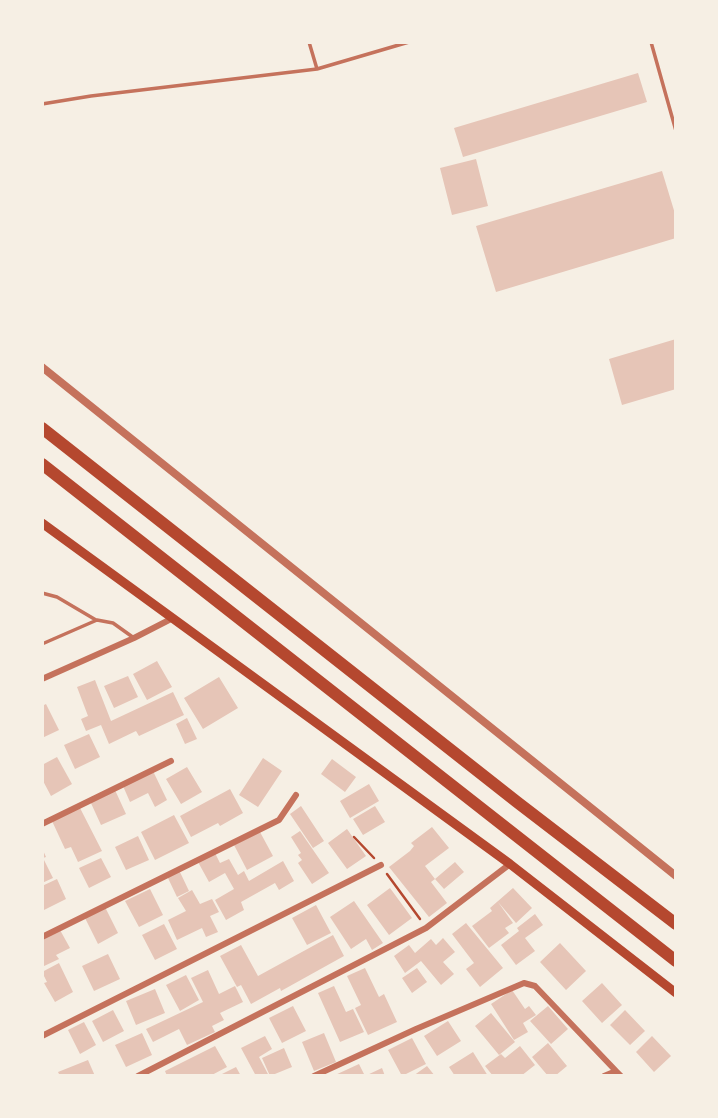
<!DOCTYPE html>
<html>
<head>
<meta charset="utf-8">
<style>
	body { margin:0 }
	#map { position:relative; width:718px; height:1118px; overflow:hidden; background:#f6efe4; font-family:"DM Sans",sans-serif }
	canvas { display:block }
	.frame { position:absolute; inset:0; border:44px solid #f6efe4; pointer-events:none }
</style>
</head>
<body>
<div id="map">
<canvas width="718" height="1118"></canvas>
<div class="frame"></div>
</div>
<script>
const context = document.querySelector('canvas').getContext('2d');
context.lineJoin = 'round';
function fill(path, color) { context.fillStyle = color; context.fill(path, 'evenodd'); }
const toPath = rows => new Path2D(rows.map(r => 'M' + r).join(''));
function strokePath(path, color, width, dash) { context.strokeStyle = color; context.lineWidth = width; context.lineCap = dash ? 'butt' : 'round'; context.setLineDash(dash || []); context.stroke(path); }
fill(toPath([
	[638,73,647,102,463,157,454,128],
	[476,159,488,206,452,215,440,168],
	[662,171,676,217,676,238,496,292,476,226],
	[676,339,676,389,622,405,609,359],
	[157,661,172,687,147,700,133,674],
	[128,676,138,697,114,708,104,686],
	[219,677,238,708,203,729,184,698],
	[95,680,111,721,173,692,184,715,139,736,136,731,109,744,101,725,86,731,81,719,88,716,77,687],
	[46,704,59,730,42,738,42,706],
	[187,718,197,739,185,744,176,724],
	[89,734,100,757,75,769,64,745],
	[57,757,72,784,51,796,42,779,42,765],
	[263,758,282,771,258,807,239,795],
	[332,759,356,777,345,792,321,774],
	[187,767,202,792,181,804,166,779],
	[153,771,167,800,155,807,148,793,130,802,123,786],
	[369,784,379,801,350,818,340,801],
	[230,789,243,813,220,826,218,823,191,837,180,816],
	[115,790,126,814,101,825,90,801],
	[301,806,324,841,313,848,290,814],
	[375,806,385,822,363,835,353,819],
	[80,808,102,851,78,862,71,847,65,849,52,821],
	[174,815,189,843,155,860,141,832],
	[432,827,449,848,425,866,435,879,455,862,464,872,444,889,435,879,431,882,447,903,429,917,389,867,410,851,414,846,411,843],
	[347,829,366,856,347,869,328,843],
	[300,831,329,873,312,884,298,863,302,860,298,855,301,853,291,837],
	[260,832,273,856,247,870,234,845],
	[138,836,149,860,126,870,115,847],
	[42,848,46,857,43,858,53,878,42,883],
	[215,853,220,863,229,859,238,875,244,871,249,881,283,861,294,881,279,890,275,883,241,902,244,910,226,920,215,900,234,889,225,873,209,882,198,862],
	[101,858,111,877,89,888,79,868],
	[179,870,189,891,177,897,167,876],
	[57,879,66,899,42,911,42,886],
	[390,888,412,918,389,935,367,905],
	[513,888,532,908,516,923,498,902,513,923,505,928,509,933,489,948,472,926,492,911,490,908],
	[150,889,163,915,139,927,125,901],
	[192,890,200,904,212,899,219,912,210,916,218,932,206,937,202,928,177,940,168,920,186,911,178,898],
	[354,901,383,943,372,950,366,939,351,949,330,917],
	[316,905,331,933,307,945,292,918],
	[105,907,118,933,98,944,85,918],
	[535,914,543,925,525,938,535,951,516,965,501,945,519,931,517,928],
	[466,923,503,968,480,987,466,969,474,963,452,934],
	[164,924,177,949,155,960,142,935],
	[60,930,70,948,56,955,59,959,42,967,42,938],
	[333,935,344,956,281,991,280,988,251,1004,241,985,237,987,220,956,241,945,258,976],
	[443,938,455,952,443,962,454,974,441,985,421,961,405,973,394,956,409,945,415,953,431,939,436,945],
	[560,943,586,971,566,990,540,962],
	[108,954,120,979,94,991,82,966],
	[59,963,73,992,55,1002,44,983,47,982,42,972],
	[365,968,379,997,384,994,397,1022,368,1035,355,1008,361,1005,347,976],
	[417,968,427,982,412,993,402,978],
	[208,970,219,994,235,986,243,1002,220,1013,224,1020,212,1026,215,1032,187,1045,179,1029,153,1042,146,1029,203,1002,191,978],
	[186,975,199,1000,180,1011,166,985],
	[602,983,622,1005,602,1023,582,1001],
	[334,986,346,1012,353,1009,364,1032,340,1042,318,993],
	[155,989,165,1013,136,1025,126,1001],
	[512,990,525,1009,529,1006,536,1015,523,1023,528,1032,514,1040,491,1004],
	[293,1006,306,1031,282,1043,269,1018],
	[548,1006,568,1029,551,1044,530,1021],
	[113,1010,124,1031,103,1042,92,1021],
	[625,1010,645,1031,630,1045,610,1025],
	[491,1013,515,1042,499,1055,475,1026],
	[448,1021,461,1041,437,1056,424,1036],
	[84,1022,96,1045,80,1054,68,1030],
	[142,1033,152,1055,126,1067,115,1045],
	[324,1033,336,1062,314,1071,302,1042],
	[265,1036,272,1049,259,1057,269,1076,256,1076,241,1048],
	[652,1036,671,1056,654,1072,636,1052],
	[412,1038,426,1064,402,1076,388,1050],
	[548,1043,567,1066,555,1076,548,1076,532,1057],
	[215,1046,227,1067,210,1076,167,1076,165,1071],
	[520,1046,535,1065,521,1076,493,1076,485,1066,501,1054,505,1058],
	[284,1048,292,1067,270,1076,262,1058],
	[473,1052,488,1076,455,1076,449,1067],
	[88,1060,95,1076,60,1076,58,1072],
	[359,1064,365,1076,382,1068,385,1076,333,1076],
	[427,1066,435,1076,413,1076],
	[236,1067,241,1076,218,1076]
]), '#e6c5b7');
strokePath(toPath([
	[354,837,374,858],
	[387,874,420,919]
]), '#b5482f', 2.5);
strokePath(toPath([
	[309,42,317,69],
	[651,42,676,131],
	[42,104,91,96,317,69,409,42],
	[42,593,57,597,96,620],
	[42,644,97,620,113,623,134,638]
]), '#c5725c', 3.5);
strokePath(toPath([
	[42,679,134,638,171,619],
	[42,824,171,761],
	[42,937,279,820,296,795],
	[42,1036,381,865],
	[138,1076,426,928,510,864],
	[314,1076,416,1029,524,983,535,986,616,1071],
	[604,1076,616,1071,621,1076]
]), '#c5725c', 6);
strokePath(toPath([
	[42,367,676,876]
]), '#c5725c', 8);
strokePath(toPath([
	[42,523,510,864,676,993]
]), '#b5482f', 9);
strokePath(toPath([
	[42,428,517,802,676,924],
	[42,464,676,961]
]), '#b5482f', 12);
</script>
</body>
</html>
